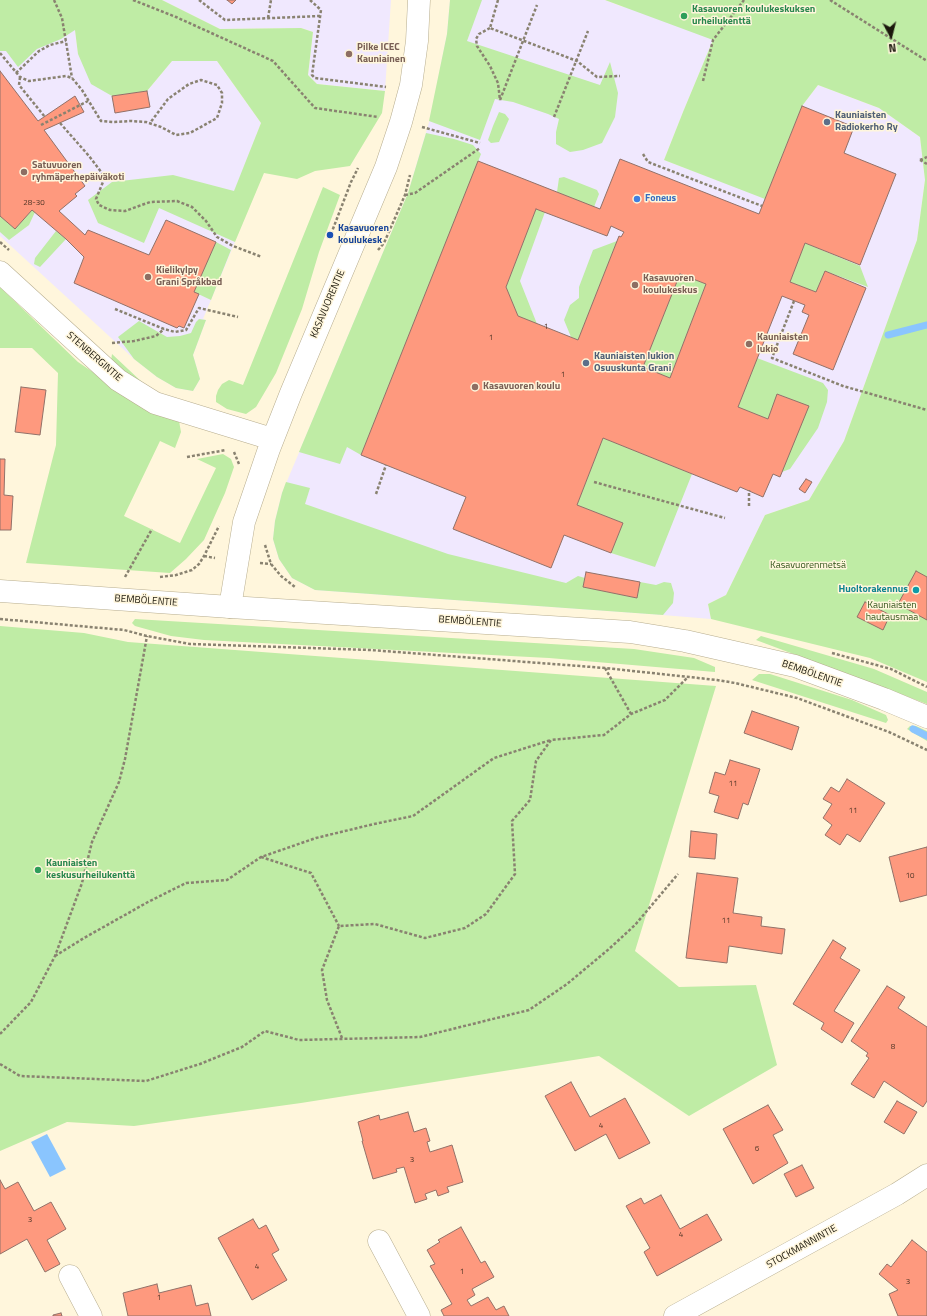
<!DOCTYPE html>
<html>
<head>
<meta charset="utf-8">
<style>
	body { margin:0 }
	#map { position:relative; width:927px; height:1316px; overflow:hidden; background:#fff6dc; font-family:"Titillium Web",sans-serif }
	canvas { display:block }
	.north { position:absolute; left:871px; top:16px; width:40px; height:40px; -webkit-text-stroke:3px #fff6dc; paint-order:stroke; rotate:173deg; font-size:11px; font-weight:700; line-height:16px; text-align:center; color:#1b170c }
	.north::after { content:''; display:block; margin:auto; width:14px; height:18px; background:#1b170c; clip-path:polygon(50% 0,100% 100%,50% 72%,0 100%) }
</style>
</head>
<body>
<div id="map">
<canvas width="927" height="1316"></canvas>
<div class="north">N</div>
</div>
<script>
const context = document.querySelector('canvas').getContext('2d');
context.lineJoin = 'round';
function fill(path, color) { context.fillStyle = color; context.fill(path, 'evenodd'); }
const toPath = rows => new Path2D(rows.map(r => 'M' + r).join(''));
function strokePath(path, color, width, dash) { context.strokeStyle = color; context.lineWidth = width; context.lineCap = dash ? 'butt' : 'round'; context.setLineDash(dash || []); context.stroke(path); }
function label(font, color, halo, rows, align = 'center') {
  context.font = font + ' "Titillium Web",sans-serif'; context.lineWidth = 3; context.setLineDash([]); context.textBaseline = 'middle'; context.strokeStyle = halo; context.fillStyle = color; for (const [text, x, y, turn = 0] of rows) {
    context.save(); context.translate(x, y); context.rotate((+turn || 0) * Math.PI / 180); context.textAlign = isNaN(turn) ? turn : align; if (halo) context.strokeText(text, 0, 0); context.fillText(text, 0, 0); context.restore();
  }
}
fill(toPath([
	[0,0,75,30,78,54,147,91,172,61,217,61,261,123,218,234,235,242,203,319,206,320,193,355,200,379,193,391,176,388,157,377,134,359,0,236],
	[162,0,391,0,385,91,317,84,308,75,313,32,301,28,220,29],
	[450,0,605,0,623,7,626,0,713,40,683,112,664,160,765,198,802,106,818,85,879,108,920,137,925,180,917,240,844,441,809,500,765,515,726,595,708,604,711,619,663,615,315,590,292,578,279,559,273,539,275,521,282,493,408,193,430,119,447,34]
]), '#f0e8fe');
fill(toPath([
	[0,0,162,0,220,29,301,28,313,32,308,75,317,84,385,91,382,113,350,166,315,171,297,179,264,173,235,242,159,208,144,243,98,223,88,200,112,182,173,175,234,191,261,123,217,61,172,61,147,91,112,96,91,84,78,54,75,30,61,39,37,49,18,67,6,51,0,51],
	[450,0,482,0,467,41,600,85,610,62,618,93,615,117,602,143,583,150,570,152,556,144,556,132,559,119,548,114,513,102,495,99,480,140,429,121,447,34],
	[605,0,927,0,927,682,870,658,711,619,708,604,726,595,765,515,809,500,844,441,917,240,925,180,920,137,879,108,818,85,802,106,765,199,664,160,683,112,713,40],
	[499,112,505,114,509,119,499,142,491,143,488,140,493,126],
	[426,133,454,139,473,145,481,154,361,455,347,447,340,464,299,452,408,193],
	[564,177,597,190,599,194,594,207,557,192,559,178],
	[323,187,340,195,319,252,302,309,276,373,256,407,246,414,227,409,216,402,216,396,218,390,222,384,229,380,243,385],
	[536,209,545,212,520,281,537,324,518,316,506,287],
	[32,210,35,212,29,225,9,240,0,232,0,216,15,229],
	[56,231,66,239,40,267,34,264,35,258],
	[617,241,578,340,571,337,564,320,570,305,579,298,579,287,593,250],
	[216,242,231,250,211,300,194,292],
	[805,243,860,266,868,287,825,271,816,292,790,282],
	[680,274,706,284,670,378,643,367],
	[0,287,78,362,146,408,179,421,181,432,175,448,160,441,124,516,180,543,216,468,197,459,223,454,231,459,234,467,225,493,204,540,186,559,170,573,26,563,56,445,58,373,32,348,0,348],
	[199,319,206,320,193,355,200,379,193,391,176,388,157,377,134,359,118,337,139,321,167,337,180,336,191,333,196,322],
	[112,354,144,384,126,375,111,361],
	[757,358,823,383,828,390,827,402,818,428,790,469,779,473,808,406,778,394,768,419,738,407],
	[603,438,692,474,655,567,611,553,623,523,577,505],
	[286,482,310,488,305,504,448,554,566,583,578,576,585,578,583,587,637,598,640,582,656,585,664,582,671,583,674,593,673,603,663,615,315,590,292,578,279,559,273,539,275,521,282,493],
	[135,619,634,649,694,658,715,667,715,672,549,658,204,640,171,636,135,626,132,623],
	[0,626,84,633,128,642,716,686,635,951,679,987,756,985,777,1065,689,1116,599,1056,301,1103,134,1126,67,1122,0,1151],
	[761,636,874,669,927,692,927,704,756,640],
	[759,674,770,674,852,700,886,715,888,720,886,723,752,680],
	[910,726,916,726,927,731,927,741,907,729]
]), '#bfeca5');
fill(toPath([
	[47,1134,66,1169,50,1177,31,1142]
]), '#8ac5fe');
strokePath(toPath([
	[888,335,927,325],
	[913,729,927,736]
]), '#8ac5fe', 7);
const building = toPath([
	[227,0,236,0,232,4,227,0],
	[0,71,38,121,75,96,84,112,44,130,85,186,75,194,77,196,59,211,85,235,88,230,149,255,166,220,216,242,194,292,199,294,184,328,179,326,177,328,74,283,84,257,66,239,32,210,15,229,0,216,0,71],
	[147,91,150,107,115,113,112,96,147,91],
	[802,106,854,127,844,153,896,174,860,265,805,243,790,282,816,292,825,271,866,288,833,370,793,354,809,315,802,312,805,305,782,296,738,407,768,419,777,394,809,406,780,477,773,474,763,497,740,487,737,492,603,438,577,505,623,523,611,553,564,535,551,568,453,529,466,497,361,455,478,161,600,209,620,159,759,214,802,106],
	[536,209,607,236,611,226,624,232,621,237,619,236,578,340,518,316,506,287,536,209],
	[680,274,706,284,670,378,643,367,680,274],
	[21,387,46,390,40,435,15,432,21,387],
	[0,459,5,459,4,495,13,496,11,530,0,530,0,459],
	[806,479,812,482,805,493,799,489,806,479],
	[916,571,927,577,927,620,898,604,916,571],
	[586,572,640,582,637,598,583,587,586,572],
	[865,602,890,615,883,630,857,617,865,602],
	[752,711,799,727,792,750,744,733,752,711],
	[730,760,760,769,748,805,743,803,738,819,714,812,719,796,709,793,715,772,725,775,730,760],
	[847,779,885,803,860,842,847,834,840,845,825,835,832,825,823,818,832,804,823,799,831,787,839,792,847,779],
	[691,831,717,834,715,859,689,857,691,831],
	[927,847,927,895,900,902,889,857,927,847],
	[697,873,738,878,733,913,762,917,761,926,785,929,782,954,729,946,727,963,686,958,697,873],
	[833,940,846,948,840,958,860,970,834,1011,854,1023,842,1043,821,1029,824,1023,793,1004,833,940],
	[887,986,905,997,898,1008,927,1027,927,1101,923,1107,884,1081,874,1098,851,1084,869,1058,866,1056,868,1053,851,1041,887,986],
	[571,1082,590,1117,625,1098,650,1143,619,1159,606,1134,575,1151,545,1096,571,1082],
	[897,1101,917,1112,904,1134,884,1122,897,1101],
	[768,1105,783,1130,773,1135,788,1163,753,1184,723,1129,768,1105],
	[408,1112,414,1132,426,1128,430,1141,427,1142,430,1152,452,1145,463,1182,447,1187,449,1192,438,1196,436,1190,425,1194,427,1199,415,1203,404,1167,396,1169,397,1172,373,1179,362,1141,363,1141,358,1122,379,1115,380,1120,408,1112],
	[802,1165,814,1188,796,1197,784,1174,802,1165],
	[0,1180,5,1189,18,1182,34,1211,51,1202,66,1229,47,1240,60,1264,45,1272,27,1239,0,1254,0,1180],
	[661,1195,680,1229,707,1214,722,1240,657,1276,644,1252,650,1248,626,1206,641,1198,644,1204,661,1195],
	[253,1219,259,1229,266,1225,279,1250,272,1254,287,1280,252,1300,218,1238,253,1219],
	[461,1227,481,1263,485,1261,494,1277,472,1289,475,1295,467,1300,471,1306,488,1297,496,1310,504,1306,509,1316,444,1316,441,1310,452,1304,430,1266,435,1264,427,1250,440,1242,438,1240,461,1227],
	[912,1240,927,1252,927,1316,898,1316,889,1294,898,1290,879,1274,887,1264,891,1267,912,1240],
	[157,1284,159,1293,191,1285,196,1306,208,1303,211,1316,128,1316,123,1293,157,1284],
	[61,1313,62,1316,53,1316,53,1315,61,1313]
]);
fill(building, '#fe997e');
strokePath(building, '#927168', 1);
const minor = toPath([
	[0,272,118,380,155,403,272,439],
	[230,607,244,522,269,449,291,393,386,167,401,122,411,85,417,41,419,0],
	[379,1241,419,1316],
	[70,1276,91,1316],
	[675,1316,897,1194,927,1175]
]);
const major = toPath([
	[0,591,230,607,630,632,685,641,795,666,884,699,927,717]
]);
strokePath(minor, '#b7ad8f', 23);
strokePath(major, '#b7ad8f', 23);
strokePath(toPath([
	[54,0,62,18,72,78],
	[133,0,176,17,273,61,315,108,378,117],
	[199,0,225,20,320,16],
	[310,0,321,10,312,75,315,78,386,87],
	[498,0,490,28,577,61,597,77,620,76],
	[830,0,927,61],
	[268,18,271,0],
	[490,28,479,34,476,39,477,46,490,66,498,83,500,100],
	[0,53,20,77,29,81,66,76,72,78,82,90,101,121,113,122,131,121,146,122,161,127,176,135,190,133,217,118,222,103,222,93,217,85,201,80,189,84,168,99,150,123],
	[16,73,39,51,50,45,66,41],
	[20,77,19,85,45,117],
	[703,81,713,40,744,0],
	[500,100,537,5],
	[554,117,588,31],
	[60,123,89,156,102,173,103,182,96,199,99,205,110,210,125,211,150,202,177,201,192,207,206,221,217,237,233,246,262,257],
	[41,125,88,101],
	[422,127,480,143],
	[643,154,648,162,762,206],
	[920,160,927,164],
	[920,160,927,157],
	[405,195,415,193,480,148],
	[331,234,351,182,358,168],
	[0,242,9,250],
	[378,250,384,243,405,195,410,175],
	[794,301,772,358,843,386,927,410],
	[115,309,164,329,175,332,186,330,199,308,238,317],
	[112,343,134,341,156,336,164,329],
	[234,452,239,464],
	[187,457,226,450],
	[594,482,725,518],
	[376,494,386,465],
	[749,506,749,490],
	[265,545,271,564,281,576,295,587],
	[204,556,215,558],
	[260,563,271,564],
	[125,577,152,529],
	[160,577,176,575,192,570,199,564,204,556,219,526],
	[0,619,124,630,147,636,190,644,371,650,605,668,717,680,735,683,797,698,889,732,927,750],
	[832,653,891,669,927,687],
	[605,668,631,714],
	[261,857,311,873,339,926],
	[55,956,84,938,148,902,186,883,227,880,261,857,316,838,374,824,413,816,494,758,551,740],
	[0,1034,31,1002,55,956,82,883,92,842,119,782,125,759,147,636],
	[342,1038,327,1000,322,970,339,926,375,924,425,938,465,928,486,914,515,874,512,821,530,800,536,761,551,740,604,735,631,714,665,700,688,677],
	[0,1064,20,1076,146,1081,200,1064,242,1047,265,1031,299,1040,420,1037,529,1010,567,984,609,949,635,925,678,874]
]), '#898270', 2.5, [3, 2]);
strokePath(minor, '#fff', 22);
strokePath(major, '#fff', 22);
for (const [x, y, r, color] of [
	[684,16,4,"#2e9e5b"],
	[349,54,4,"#8d6e63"],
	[827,122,4,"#5c6f8a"],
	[24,172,4,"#8d6e63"],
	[637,199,4,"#3f7fe0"],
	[330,235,4,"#1a4fb4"],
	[148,277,4,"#8d6e63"],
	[635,285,4,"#8d6e63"],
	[749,344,4,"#8d6e63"],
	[586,363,4,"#5c6f8a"],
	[475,387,4,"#8d6e63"],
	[916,590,4,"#0f9aa8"],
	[38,870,4,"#2e9e5b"]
]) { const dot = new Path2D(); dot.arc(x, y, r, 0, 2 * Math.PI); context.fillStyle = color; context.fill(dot); strokePath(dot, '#fff6dc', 1.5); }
label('8px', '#543828', null, [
	["28-30",34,203],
	["1",546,327],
	["1",491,338],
	["1",563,375],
	["11",733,784],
	["11",853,811],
	["10",910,876],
	["11",726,921],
	["8",893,1047],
	["4",601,1126],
	["6",757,1149],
	["3",412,1160],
	["3",30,1220],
	["4",681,1235],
	["4",257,1267],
	["1",462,1272],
	["3",908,1282],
	["1",159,1298]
]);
label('bold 10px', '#27864d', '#fff6dc', [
	["Kasavuoren koulukeskuksen",692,10],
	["urheilukenttä",692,22],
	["Kauniaisten",46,864],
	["keskusurheilukenttä",46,876]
], 'left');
label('bold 10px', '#785e54', '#fff6dc', [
	["Pilke ICEC",357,48],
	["Kauniainen",357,60],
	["Satuvuoren",32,166],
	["ryhmäperhepäiväkoti",32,178],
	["Kielikylpy",156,271],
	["Grani Språkbad",156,283],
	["Kasavuoren",643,279],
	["koulukeskus",643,291],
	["Kauniaisten",757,338],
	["lukio",757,350],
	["Kasavuoren koulu",483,387]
], 'left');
label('bold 10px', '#4e5e75', '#fff6dc', [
	["Kauniaisten",835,116],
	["Radiokerho Ry",835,128],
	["Kauniaisten lukion",594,357],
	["Osuuskunta Grani",594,369]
], 'left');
label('bold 10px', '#366cbe', '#fff6dc', [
	["Foneus",645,199]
], 'left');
label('bold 10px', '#164399', '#fff6dc', [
	["Kasavuoren",338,229],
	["koulukesk",338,241]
], 'left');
label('10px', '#1b170c', '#fff6dc', [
	["KASAVUORENTIE",328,304,-67],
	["STENBERGINTIE",94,357,41],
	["BEMBÖLENTIE",146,601,4],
	["BEMBÖLENTIE",470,622,4],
	["BEMBÖLENTIE",812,674,19],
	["STOCKMANNINTIE",802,1247,-29]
]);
label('10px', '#32541a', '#fff6dc', [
	["Kasavuorenmetsä",808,566],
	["Kauniaisten",892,606],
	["hautausmaa",892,618]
]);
label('bold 10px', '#0d838f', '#fff6dc', [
	["Huoltorakennus",908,590]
], 'right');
</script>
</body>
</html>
